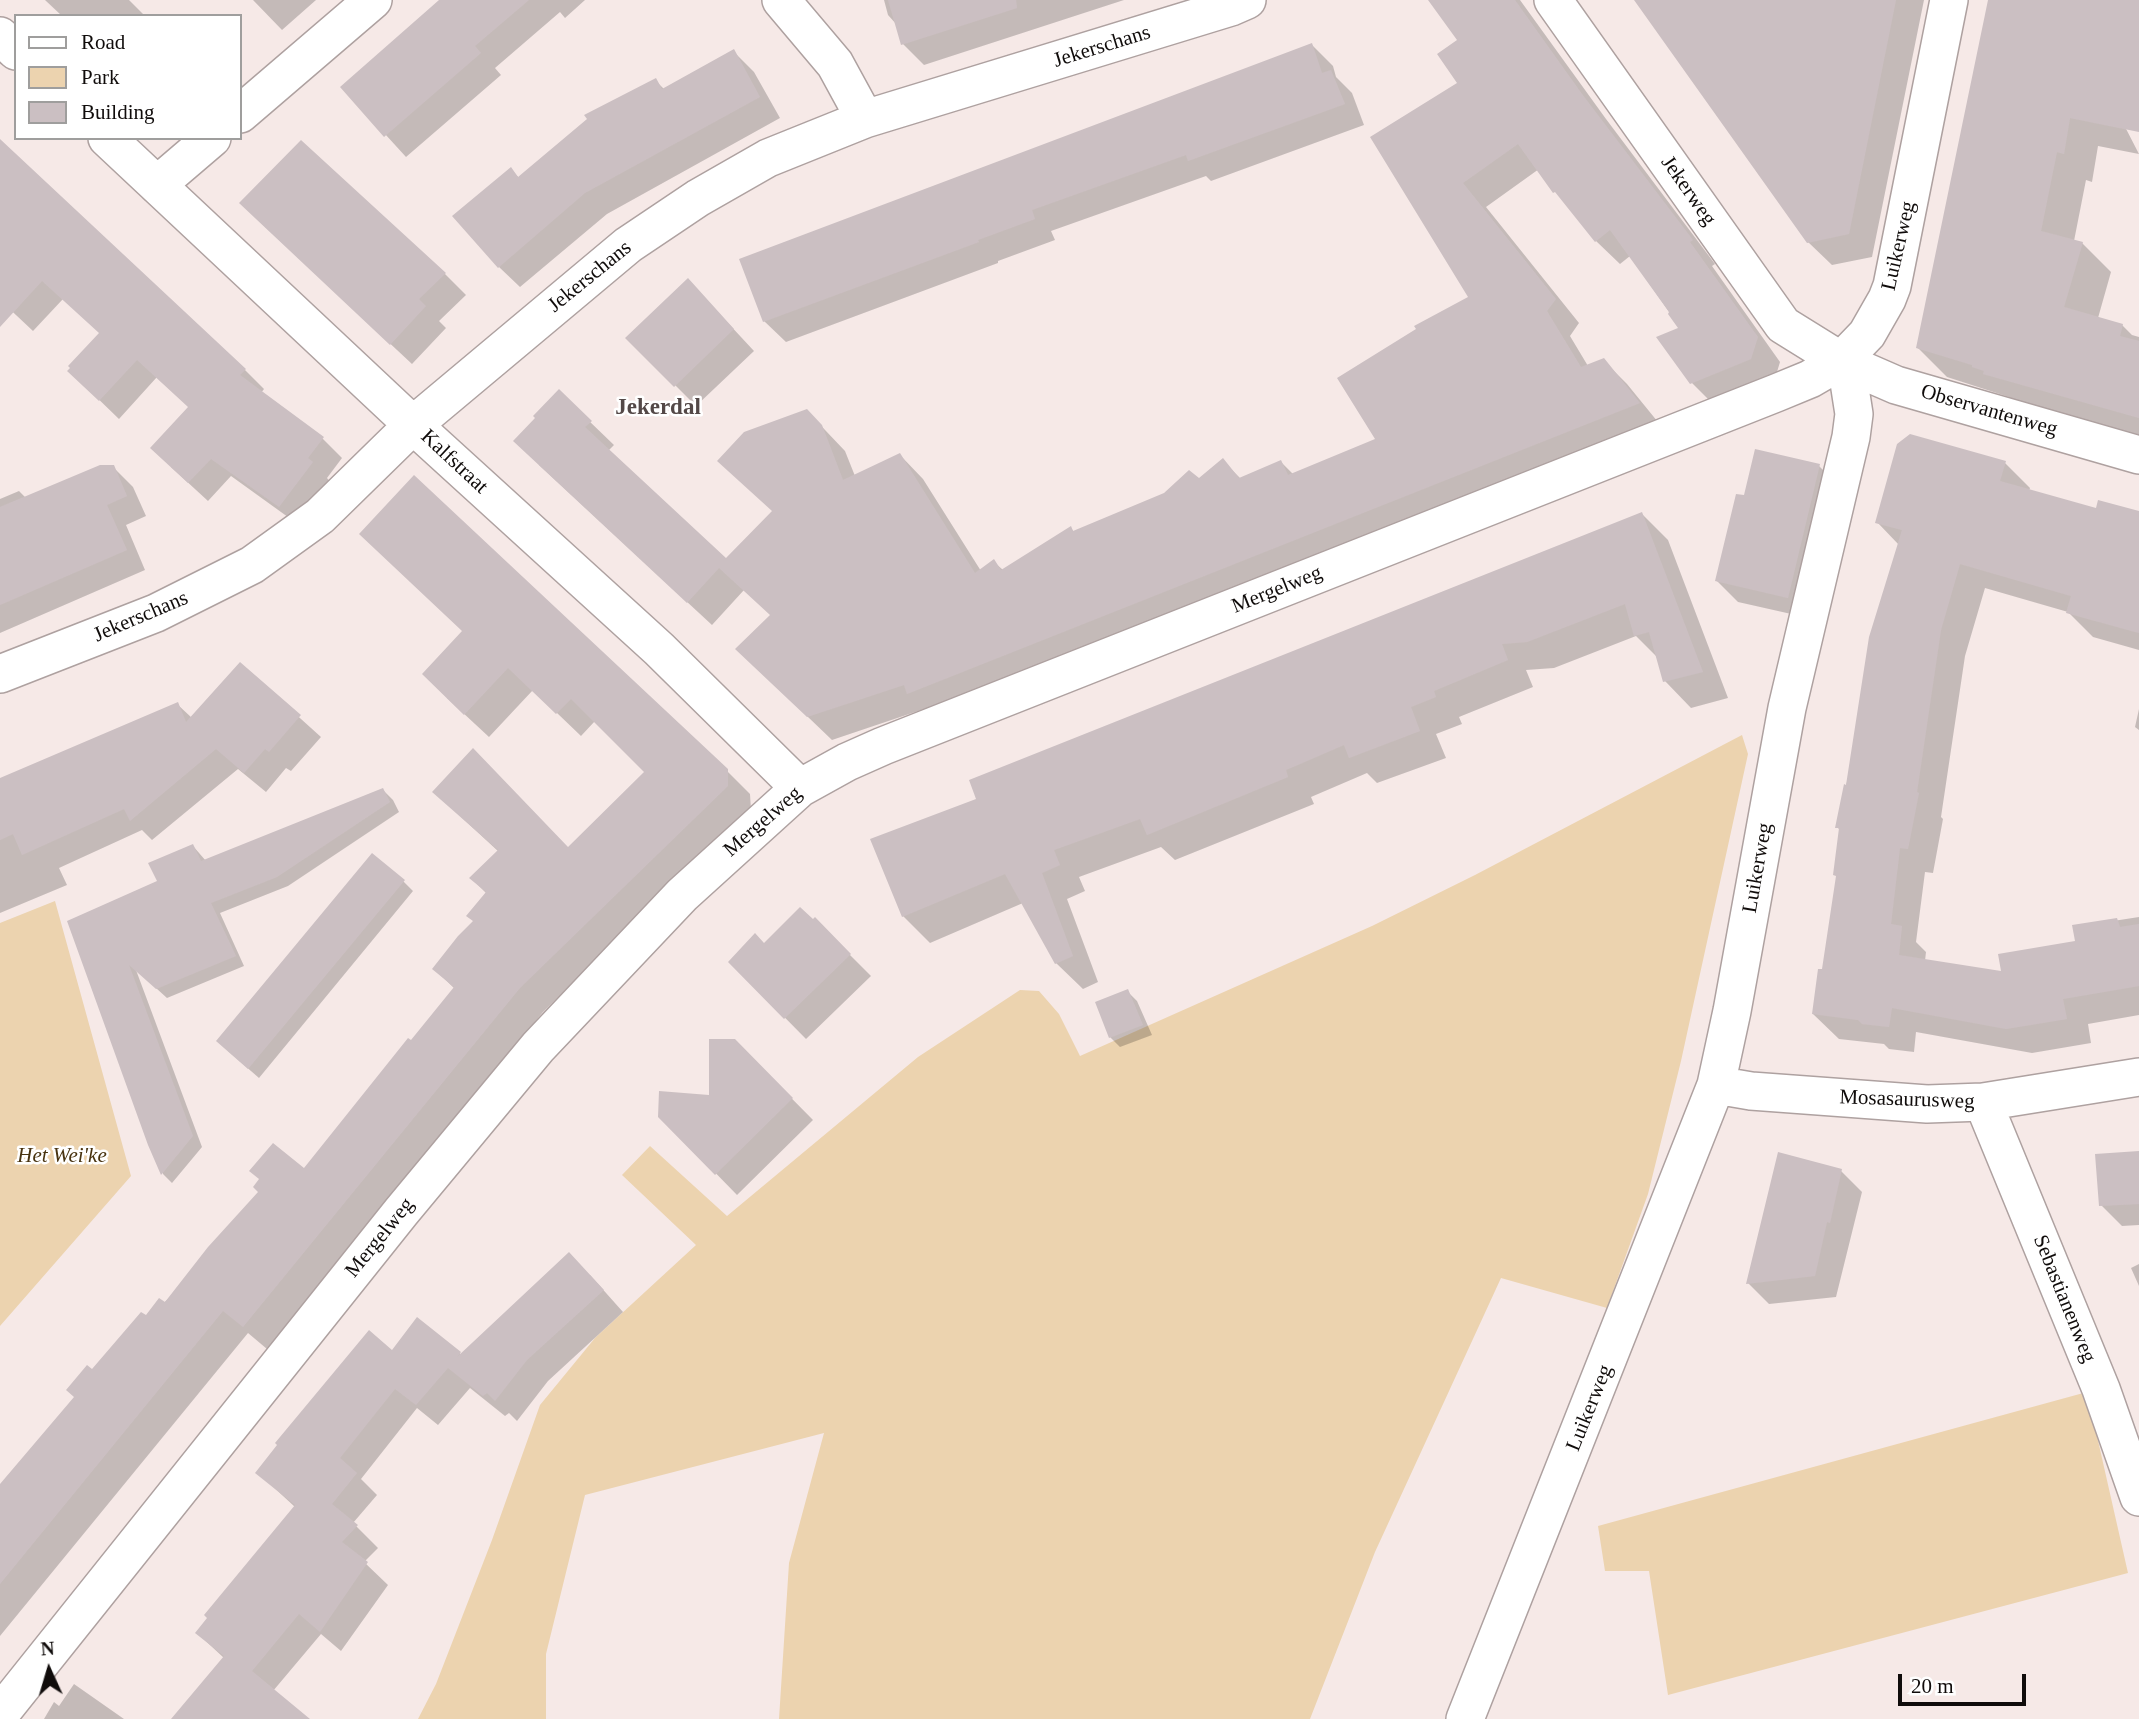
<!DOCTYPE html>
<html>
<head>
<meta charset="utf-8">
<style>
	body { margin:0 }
	#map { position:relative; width:2139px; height:1719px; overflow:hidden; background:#f6e9e7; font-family:Georgia,serif }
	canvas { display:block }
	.legend { position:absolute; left:14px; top:14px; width:228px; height:126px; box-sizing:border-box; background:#fff; border:2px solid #9f9e9d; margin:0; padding:9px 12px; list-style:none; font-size:21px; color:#100c0b }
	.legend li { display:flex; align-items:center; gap:14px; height:35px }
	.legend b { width:35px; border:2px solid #9f9e9d }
	.north { position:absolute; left:14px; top:1635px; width:70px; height:70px; -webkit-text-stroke:5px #fff; paint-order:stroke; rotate:356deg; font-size:19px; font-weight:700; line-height:28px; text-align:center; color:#100c0b }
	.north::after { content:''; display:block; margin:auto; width:24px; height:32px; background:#100c0b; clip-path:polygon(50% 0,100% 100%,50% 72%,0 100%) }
	.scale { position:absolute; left:1898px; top:1674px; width:128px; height:32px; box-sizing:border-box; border:4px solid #100c0b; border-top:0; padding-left:9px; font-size:21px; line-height:24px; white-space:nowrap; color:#100c0b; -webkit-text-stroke:5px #fff; paint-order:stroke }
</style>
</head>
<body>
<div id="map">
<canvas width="2139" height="1719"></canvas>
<ul class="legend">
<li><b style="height:9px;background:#fff"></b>Road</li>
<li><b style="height:19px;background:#ecd3af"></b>Park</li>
<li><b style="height:19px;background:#cbbfc2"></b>Building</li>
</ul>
<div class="north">N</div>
<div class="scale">20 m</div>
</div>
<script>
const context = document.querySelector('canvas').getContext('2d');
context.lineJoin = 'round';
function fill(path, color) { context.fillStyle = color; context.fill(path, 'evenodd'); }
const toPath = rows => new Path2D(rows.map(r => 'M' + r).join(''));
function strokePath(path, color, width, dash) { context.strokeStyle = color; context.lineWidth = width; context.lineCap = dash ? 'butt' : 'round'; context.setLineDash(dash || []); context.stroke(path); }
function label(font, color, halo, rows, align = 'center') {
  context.font = font + ' Georgia,serif'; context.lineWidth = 5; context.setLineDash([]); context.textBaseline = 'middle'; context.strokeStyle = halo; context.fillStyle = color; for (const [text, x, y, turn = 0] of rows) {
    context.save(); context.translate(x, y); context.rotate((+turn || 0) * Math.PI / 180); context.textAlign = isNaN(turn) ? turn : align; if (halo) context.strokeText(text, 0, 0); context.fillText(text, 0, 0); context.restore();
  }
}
fill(toPath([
	[1742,735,1748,754,1681,1061,1648,1194,1607,1308,1501,1278,1375,1552,1310,1719,779,1719,789,1563,824,1433,585,1495,546,1654,546,1719,418,1719,436,1684,492,1540,540,1405,595,1338,696,1245,622,1175,650,1146,727,1216,918,1057,1020,990,1039,991,1059,1014,1080,1056,1372,926,1475,875],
	[55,901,131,1176,0,1326,0,923],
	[2087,1392,2128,1573,1668,1695,1649,1571,1605,1571,1598,1526]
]), '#ecd3af');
fill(toPath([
	[45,0,129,0,145,16,62,16],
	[253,0,316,0,282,30],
	[444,0,585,0,565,18,560,12,495,68,501,75,406,157,343,88],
	[884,0,1124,0,924,65,903,44,897,25,888,15],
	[1430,0,1520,0,1606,119,1715,264,1712,266,1780,362,1774,382,1715,406,1692,383,1681,329,1630,256,1620,264,1596,241,1539,169,1486,207,1579,323,1570,336,1588,366,1603,360,1627,384,1662,427,932,717,924,709,832,740,761,672,772,616,744,590,712,625,539,465,559,392,614,445,608,451,726,560,773,512,807,411,845,451,855,476,900,455,923,479,981,571,994,562,1003,570,1071,528,1074,532,1199,481,1223,461,1241,479,1281,462,1294,475,1378,439,1470,297,1373,138,1460,83,1459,40],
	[1635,0,1924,0,1872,257,1832,265,1808,242],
	[1990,0,2139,0,2139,116,2122,121,2139,154,2098,146,2092,182,2086,180,2074,241,2082,243,2111,272,2098,318,2122,325,2132,335,2139,337,2139,438,2014,402,2009,397,1947,377,1918,348],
	[1312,45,1333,66,1336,77,1352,93,1364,125,1211,181,1206,176,1051,231,1055,240,998,261,998,263,786,342,764,321],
	[733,51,754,72,780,118,607,214,520,287,499,267,511,169,519,178,655,80,665,90],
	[0,141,245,370,264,389,261,393,323,439,342,458,327,478,331,483,299,525,231,476,208,501,171,467,190,408,157,377,119,419,89,390,101,334,63,299,33,331,0,300],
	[262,224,445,274,466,295,439,321,446,328,412,364],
	[688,280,754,351,696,406,628,338],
	[2005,463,2030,488,2029,491,2097,510,2139,513,2139,650,2093,637,2068,612,1985,588,1965,656,1941,817,1943,819,1933,873,1925,872,1916,942,1926,952,1925,961,2003,973,2077,943,2074,927,2139,917,2139,1015,2088,1024,2091,1043,2032,1053,1916,1032,1914,1052,1889,1049,1884,1044,1839,1039,1813,1014,1823,971,1837,877,1840,830,1837,827,1899,545,1877,522],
	[1819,466,1840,487,1809,618,1738,602,1717,581,1745,498],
	[113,467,133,487,146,516,126,525,145,570,0,633,0,499,19,491,26,498],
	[1642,514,1668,540,1728,698,1691,708,1665,681,1658,658,1636,636,1554,668,1526,670,1533,687,1459,717,1462,724,1436,734,1446,758,1377,783,1367,773,1311,797,1314,804,1175,860,1161,847,1079,877,1085,891,1067,899,1098,982,1083,989,1056,963,1023,903,930,943,903,916,978,800],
	[464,631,726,770,750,794,751,810,543,1012,267,1349,248,1333,0,1636,0,1489,76,1397,92,1371,304,1170,455,989,434,969,474,922,487,894,471,878,499,852,434,792,568,849,646,772,595,721,581,736,533,690,489,737,447,698],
	[240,664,321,737,291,771,286,768,266,792,238,769,152,840,142,830,59,868,67,885,0,913,0,780,177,704,192,718],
	[2139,709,2139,730,2135,727],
	[383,790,393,800,399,812,288,886,220,913,244,966,167,998,136,970,202,1147,172,1183,163,1174,69,922,159,882,193,846,206,861],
	[403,881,413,891,259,1078,228,1051],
	[815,920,871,976,806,1039,730,962],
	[1127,991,1137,1001,1152,1035,1120,1047,1110,1037],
	[735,1041,813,1120,737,1195,660,1116,711,1097],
	[2139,1153,2139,1225,2122,1226,2101,1205],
	[1841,1171,1862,1192,1836,1297,1769,1304,1748,1283],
	[2139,1264,2139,1286,2131,1268],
	[590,1275,623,1312,548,1381,517,1421,509,1413,505,1416,470,1388,438,1425,417,1408,361,1479,377,1495,353,1523,378,1548,364,1562,388,1585,341,1651,321,1634,273,1691,306,1719,193,1719,224,1658,197,1633,295,1507,257,1472,392,1352,417,1320,462,1355],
	[74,1684,124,1719,44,1719,54,1702,59,1706]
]), '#0003');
fill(toPath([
	[439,0,529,0,475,46,481,53,384,137,340,87],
	[888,0,1016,0,1017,8,901,45],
	[1428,0,1515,0,1582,94,1693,240,1690,242,1758,337,1751,359,1690,384,1656,337,1678,328,1668,314,1669,312,1610,230,1595,242,1555,192,1553,193,1518,144,1463,183,1556,299,1547,311,1581,367,1604,358,1640,403,907,694,904,685,807,717,735,649,770,615,719,568,687,603,513,441,535,418,533,416,559,389,592,421,585,427,726,558,772,511,717,461,744,432,807,409,822,425,843,480,900,453,975,573,994,559,1001,570,1071,526,1073,531,1164,493,1189,470,1199,478,1223,458,1239,478,1281,460,1288,475,1375,439,1337,378,1416,329,1414,326,1468,297,1370,137,1457,83,1437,54,1457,40],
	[1634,0,1896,0,1849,234,1807,243],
	[1988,0,2139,0,2139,132,2070,118,2064,154,2057,152,2041,231,2083,242,2064,307,2123,324,2120,336,2139,341,2139,418,1983,374,1984,371,1972,367,1972,365,1916,348],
	[1312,43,1322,73,1331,70,1345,104,1188,161,1186,155,1032,210,1035,219,978,240,979,242,763,322,739,259],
	[734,49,760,97,585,193,498,268,452,216,511,167,518,177,587,119,584,115,656,78,662,89],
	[0,139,246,369,240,375,324,437,308,458,313,462,279,507,211,459,188,483,150,448,188,407,137,360,99,401,67,371,70,368,68,366,99,333,42,281,0,327],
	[301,140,446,273,419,299,426,306,390,345,239,203],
	[688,278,734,329,674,387,625,338],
	[1910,434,2006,461,2000,481,2096,508,2098,500,2139,511,2139,633,2066,613,2071,596,1960,564,1941,630,1917,792,1919,793,1908,849,1900,848,1891,924,1902,926,1899,955,2001,971,1998,954,2075,941,2072,925,2117,918,2120,927,2139,924,2139,986,2063,999,2067,1019,2006,1029,1892,1008,1889,1027,1862,1024,1858,1020,1812,1014,1818,969,1822,969,1836,876,1833,875,1839,828,1835,828,1844,784,1846,785,1869,637,1902,530,1875,523,1897,444],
	[1755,449,1820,464,1788,598,1715,581,1736,494,1744,495],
	[100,465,114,465,127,496,107,505,127,550,0,605,0,507],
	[414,475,728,769,728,786,520,988,243,1327,223,1311,0,1584,0,1484,74,1397,66,1390,87,1365,92,1369,141,1312,146,1315,159,1298,165,1302,208,1247,258,1192,253,1187,259,1179,249,1171,273,1143,304,1168,408,1038,411,1040,454,987,432,969,458,936,473,921,466,916,486,892,469,878,498,850,432,792,473,748,568,847,644,772,571,699,556,714,508,668,464,715,422,674,462,631,359,534],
	[1642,512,1703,672,1663,682,1649,632,1634,636,1625,604,1527,642,1502,644,1508,660,1434,691,1436,697,1411,707,1420,731,1349,758,1344,745,1286,770,1288,777,1147,835,1140,819,1054,850,1060,865,1042,873,1073,956,1055,964,1005,874,902,917,870,839,976,799,969,780],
	[240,662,301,715,269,752,265,749,244,773,216,749,130,821,124,809,22,855,13,834,0,840,0,778,178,702,186,722],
	[383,788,390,802,277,877,211,903,236,956,156,989,129,965,193,1136,161,1175,148,1145,67,921,157,881,148,863,193,844,201,861],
	[372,853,405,880,248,1069,216,1041],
	[800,907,813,919,815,917,851,954,784,1019,728,962,755,933,764,943],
	[1128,989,1143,1025,1109,1038,1095,1002],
	[709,1039,735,1039,793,1098,715,1175,658,1117,659,1091,709,1095],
	[2139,1151,2139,1204,2099,1206,2095,1154],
	[1778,1152,1842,1169,1830,1223,1827,1222,1815,1276,1746,1284],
	[569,1252,604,1290,527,1360,495,1401,487,1393,483,1396,448,1368,416,1405,395,1389,340,1458,357,1473,332,1504,358,1525,342,1542,368,1562,320,1632,299,1614,252,1671,310,1719,171,1719,224,1656,195,1633,207,1618,204,1615,295,1505,255,1473,277,1445,275,1443,369,1330,392,1350,417,1317,461,1352,457,1357]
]), '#cbbfc2');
const street = toPath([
	[781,0,835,64,865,119],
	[1553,0,1783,325,1841,361,1896,385,2139,455],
	[0,36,16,51],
	[240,114,373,0],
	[107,138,413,425,659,649,800,788],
	[157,185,212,138],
	[0,674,156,613,252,565,320,516,413,425,628,245,698,198,768,158,865,119,1231,7,1247,0],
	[1716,1085,1751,1091,1927,1104,1983,1102,2139,1077],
	[1983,1102,2101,1389,2139,1497],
	[0,1714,401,1212,538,1047,682,895,800,788,847,762,883,746,1776,393,1810,379,1841,361,1867,334,1887,299,1892,286,1949,0],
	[1465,1719,1716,1085,1732,1011,1787,708,1851,437,1854,414,1849,382,1841,361]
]);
strokePath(street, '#aea1a0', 40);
strokePath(street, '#fff', 37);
label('21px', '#100c0b', '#fff', [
	["Jekerschans",1102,47,-17],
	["Jekerweg",1688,191,55],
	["Luikerweg",1899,246,-77],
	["Jekerschans",590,277,-39],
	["Observantenweg",1989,411,16],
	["Kalfstraat",454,462,43],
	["Mergelweg",1277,590,-22],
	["Jekerschans",141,617,-23],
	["Mergelweg",763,822,-41],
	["Luikerweg",1758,868,-80],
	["Mosasaurusweg",1907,1100,2],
	["Mergelweg",380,1238,-51],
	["Sebastianenweg",2064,1299,68],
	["Luikerweg",1590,1408,-68]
]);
label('italic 21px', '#483310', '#fff', [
	["Het Wei'ke",62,1156]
]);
label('bold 23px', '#534847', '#fff', [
	["Jekerdal",658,408]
]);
</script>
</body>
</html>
